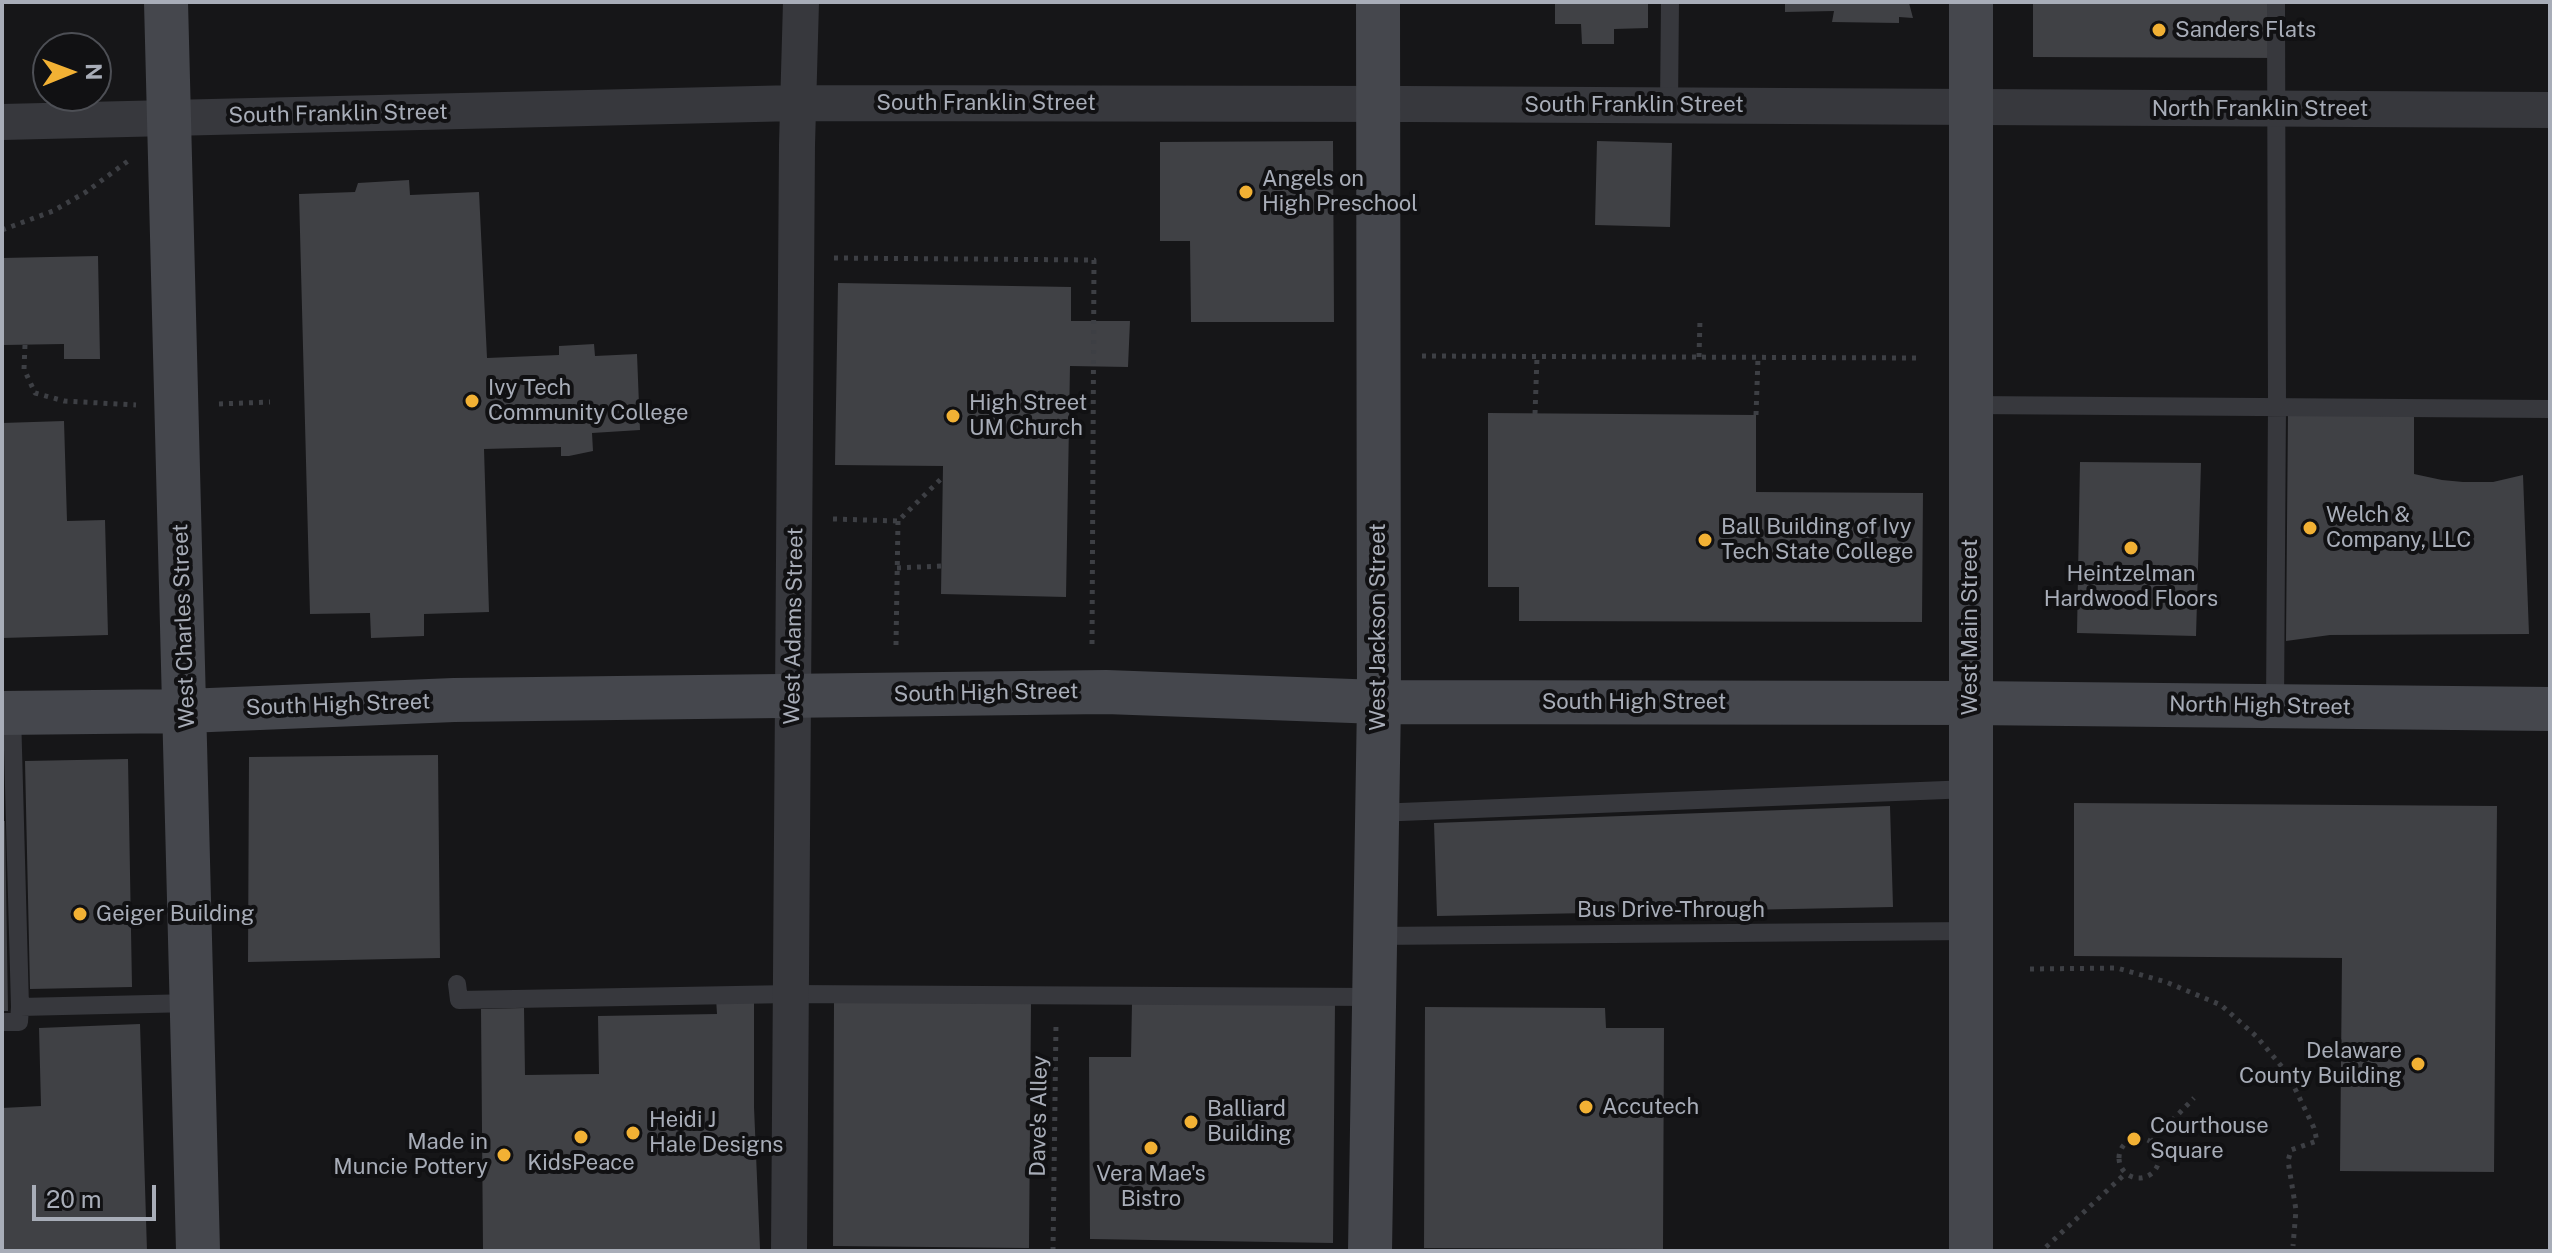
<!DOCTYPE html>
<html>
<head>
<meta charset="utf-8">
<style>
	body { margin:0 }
	#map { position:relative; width:2552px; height:1253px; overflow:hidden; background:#161618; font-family:"Public Sans",sans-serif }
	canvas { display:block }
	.frame { position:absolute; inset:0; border:4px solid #a8adb8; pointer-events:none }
	.north { position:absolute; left:32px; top:32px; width:80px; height:80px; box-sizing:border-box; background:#111113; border:2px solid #4d4f55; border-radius:50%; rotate:89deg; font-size:22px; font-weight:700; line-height:32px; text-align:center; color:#a8adb8 }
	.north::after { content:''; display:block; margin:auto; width:28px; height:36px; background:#f2b134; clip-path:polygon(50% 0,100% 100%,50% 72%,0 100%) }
	.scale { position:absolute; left:32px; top:1185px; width:124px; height:36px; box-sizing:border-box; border:4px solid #a8adb8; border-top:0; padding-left:10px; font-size:24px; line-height:28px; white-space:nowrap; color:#a8adb8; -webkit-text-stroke:6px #111113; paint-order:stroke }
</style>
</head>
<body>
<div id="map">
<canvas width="2552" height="1253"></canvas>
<div class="frame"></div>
<div class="north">N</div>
<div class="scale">20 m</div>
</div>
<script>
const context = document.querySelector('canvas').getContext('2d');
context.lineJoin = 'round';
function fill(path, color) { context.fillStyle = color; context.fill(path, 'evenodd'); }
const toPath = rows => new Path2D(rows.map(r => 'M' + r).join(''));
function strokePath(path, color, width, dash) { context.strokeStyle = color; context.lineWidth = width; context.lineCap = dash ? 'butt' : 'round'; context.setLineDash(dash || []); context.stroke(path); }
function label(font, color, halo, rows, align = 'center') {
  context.font = font + ' "Public Sans",sans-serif'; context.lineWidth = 8; context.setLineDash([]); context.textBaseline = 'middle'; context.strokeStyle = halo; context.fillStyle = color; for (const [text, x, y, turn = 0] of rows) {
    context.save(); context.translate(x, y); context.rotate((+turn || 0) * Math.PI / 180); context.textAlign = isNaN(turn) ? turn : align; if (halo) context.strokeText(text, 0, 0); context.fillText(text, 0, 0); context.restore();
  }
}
fill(toPath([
	[1555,2,1648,2,1648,28,1614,29,1614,44,1582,44,1581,24,1555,24],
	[1785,2,1902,2,1909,3,1913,18,1899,17,1899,23,1832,22,1834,11,1785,12],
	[2033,2,2284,2,2284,58,2033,57],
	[1333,141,1334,322,1191,322,1190,241,1160,241,1160,142],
	[1597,141,1672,143,1670,227,1595,225],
	[409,180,410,195,479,192,487,358,559,355,559,346,594,344,595,356,637,354,640,430,592,433,593,451,569,456,561,456,561,447,484,449,489,612,424,614,424,636,371,638,370,613,310,614,299,194,355,192,358,183],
	[98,256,100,359,64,359,64,344,4,345,2,258],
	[838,283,1071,287,1071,321,1130,321,1128,367,1070,366,1066,597,941,594,943,466,835,465],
	[2288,412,2414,413,2414,474,2442,480,2463,482,2493,482,2523,475,2529,634,2330,635,2286,641],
	[1488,413,1756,415,1756,492,1923,493,1922,622,1519,621,1519,587,1488,587],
	[64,421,67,521,105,520,108,635,2,638,2,423],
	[2080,462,2201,463,2196,636,2077,633],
	[438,755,440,958,248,962,249,757],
	[128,759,132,987,30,989,25,761],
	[2074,803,2497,806,2494,1172,2340,1171,2342,958,2074,956],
	[1890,806,1893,907,1437,916,1434,823],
	[2,821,5,821,8,1011,2,1011],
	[716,998,754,998,754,1107,760,1249,483,1251,481,1009,524,1008,525,1075,599,1074,598,1016,717,1014],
	[834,1001,1031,1004,1029,1248,833,1246],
	[1335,1002,1333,1243,1090,1239,1089,1057,1131,1057,1132,1003],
	[1425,1007,1605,1008,1606,1028,1664,1028,1663,1249,1424,1248],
	[140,1024,147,1251,2,1251,2,1108,41,1106,39,1028]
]), '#404145');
strokePath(toPath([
	[2,230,53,211,86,192,128,161],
	[834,258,1094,260,1092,647],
	[25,345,24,369,35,393,64,401,136,405],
	[1422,356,1921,358],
	[1699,357,1700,319],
	[219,404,270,402],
	[1535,414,1537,357],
	[1756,415,1758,358],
	[833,519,898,521,943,477],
	[897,568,941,566],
	[896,645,898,521],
	[2030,969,2117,968,2166,982,2221,1005,2257,1037,2288,1074,2314,1128,2317,1141,2291,1150,2288,1161,2296,1210,2293,1246],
	'2119 1158a20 20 0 1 1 40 0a20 20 0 1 1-40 0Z',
	[2151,1142,2194,1098],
	[2046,1247,2126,1173],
	[1053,1251,1056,1024]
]), '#3d3f44', 5, [4, 6]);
strokePath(toPath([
	[1669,105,1670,2],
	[1970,405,2550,409],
	[2275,707,2277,405,2276,2],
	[12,713,20,1007,193,1003],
	[1376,813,1970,789],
	[1374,936,1970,931],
	[457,984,459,1000,790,994,1373,997],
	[2,1022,19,1022,20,1007]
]), '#37383d', 18);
strokePath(toPath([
	[2,122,797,103,1407,104,2550,110],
	[789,1251,797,145,801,2]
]), '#37383d', 36);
strokePath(toPath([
	[166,2,198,1251],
	[2,713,186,711,454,700,1106,692,1379,702,1971,703,2550,709],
	[1370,1251,1379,702,1378,2],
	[1971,1251,1971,2]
]), '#45474d', 44);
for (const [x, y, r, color] of [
	[2159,30,8,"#f2b134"],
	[1246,192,8,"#f2b134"],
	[472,401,8,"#f2b134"],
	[953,416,8,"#f2b134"],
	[2310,528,8,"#f2b134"],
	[1705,540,8,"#f2b134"],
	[2131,548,8,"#f2b134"],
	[80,914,8,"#f2b134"],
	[2418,1064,8,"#f2b134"],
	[1586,1107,8,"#f2b134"],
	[1191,1122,8,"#f2b134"],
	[633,1133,8,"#f2b134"],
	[581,1137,8,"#f2b134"],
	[2134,1139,8,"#f2b134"],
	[1151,1148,8,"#f2b134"],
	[504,1155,8,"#f2b134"]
]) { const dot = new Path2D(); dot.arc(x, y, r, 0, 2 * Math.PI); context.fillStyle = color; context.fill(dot); strokePath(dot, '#111113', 3); }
label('22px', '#a8adb8', '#111113', [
	["Sanders Flats",2175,30],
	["Angels on",1262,179],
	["High Preschool",1262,204],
	["Ivy Tech",488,388],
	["Community College",488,413],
	["High Street",969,403],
	["UM Church",969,428],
	["Welch &",2326,515],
	["Company, LLC",2326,540],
	["Ball Building of Ivy",1721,527],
	["Tech State College",1721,552],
	["Heintzelman",2131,574,"center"],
	["Hardwood Floors",2131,599,"center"],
	["Geiger Building",96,914],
	["Delaware",2402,1051,"right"],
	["County Building",2402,1076,"right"],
	["Accutech",1602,1107],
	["Balliard",1207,1109],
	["Building",1207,1134],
	["Heidi J",649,1120],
	["Hale Designs",649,1145],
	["Courthouse",2150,1126],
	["Square",2150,1151],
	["Made in",488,1142,"right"],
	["Muncie Pottery",488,1167,"right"],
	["KidsPeace",581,1163,"center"],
	["Vera Mae's",1151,1174,"center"],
	["Bistro",1151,1199,"center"]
], 'left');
label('22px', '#a8adb8', '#111113', [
	["South Franklin Street",986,103],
	["South Franklin Street",1634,105],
	["North Franklin Street",2260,109],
	["South Franklin Street",338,114,-1],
	["West Charles Street",184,626,-92],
	["West Adams Street",794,626,-89],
	["West Jackson Street",1378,627,-90],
	["West Main Street",1970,627,-90],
	["South High Street",986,693,-1],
	["South High Street",1634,702],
	["South High Street",338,705,-2],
	["North High Street",2260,706,1],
	["Bus Drive-Through",1671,910],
	["Dave's Alley",1039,1116,-89]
]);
</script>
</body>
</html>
